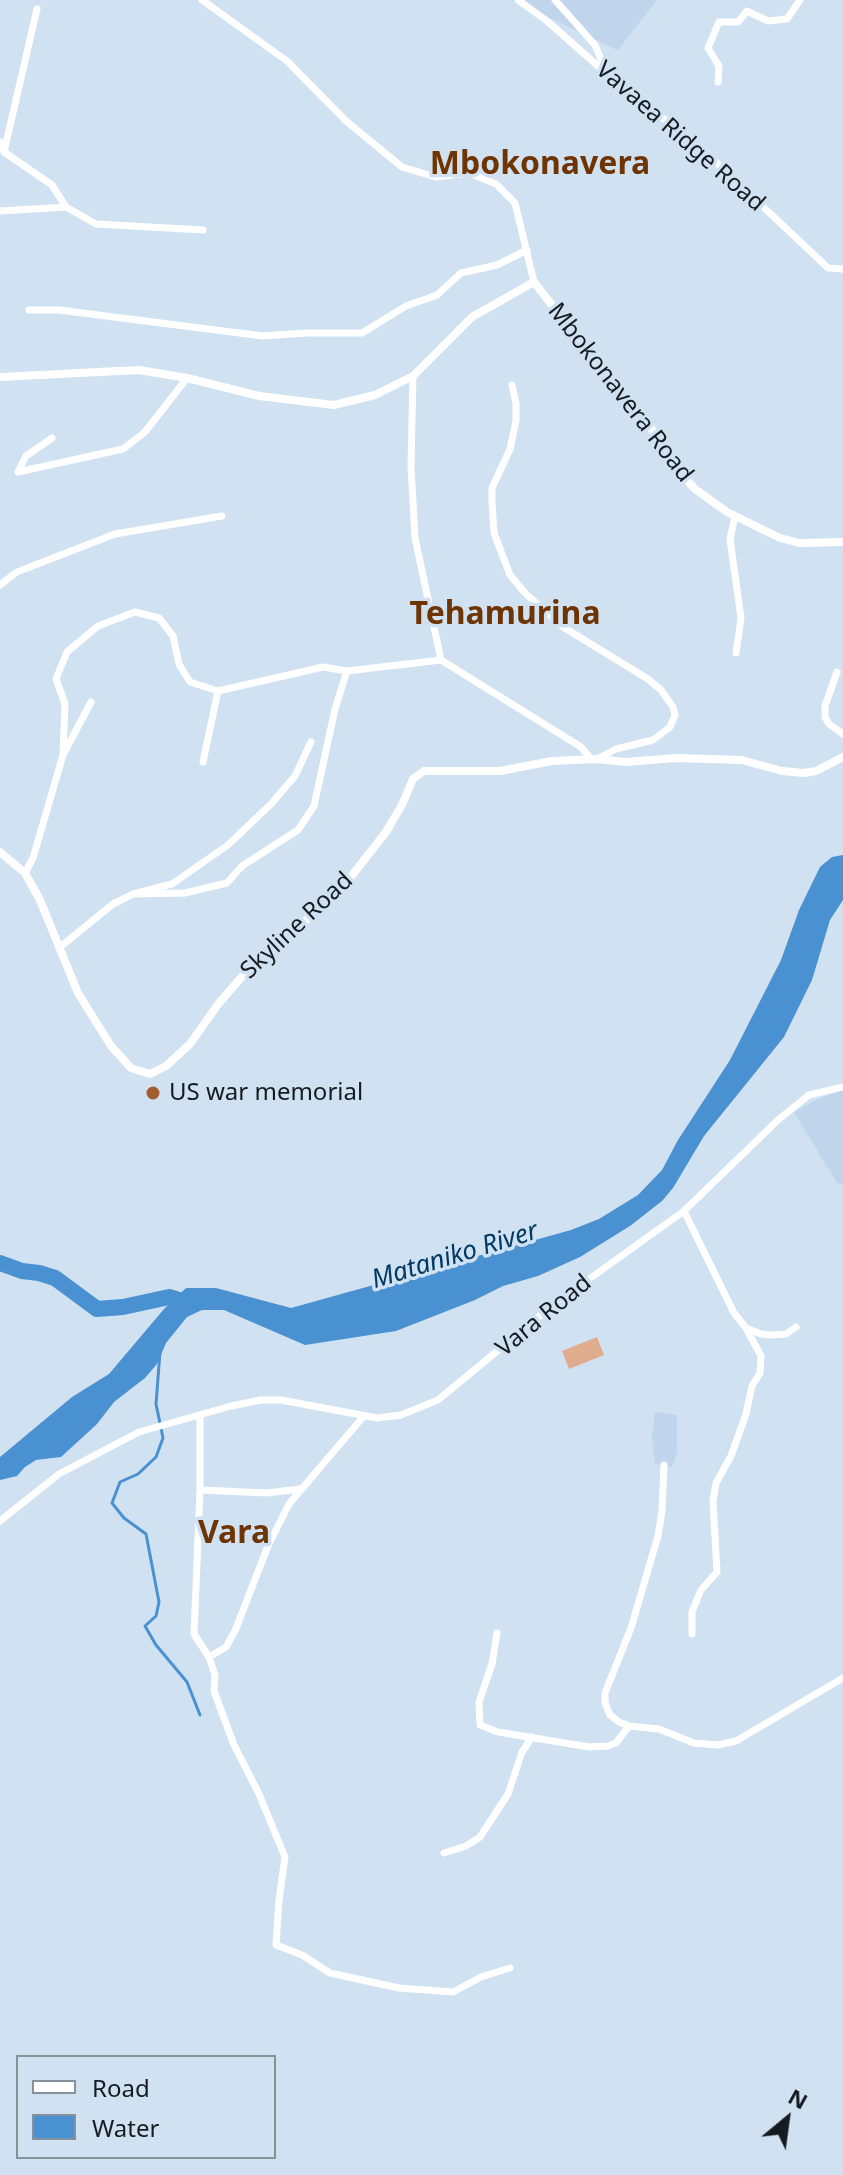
<!DOCTYPE html>
<html>
<head>
<meta charset="utf-8">
<style>
	body { margin:0 }
	#map { position:relative; width:843px; height:2175px; overflow:hidden; background:#d0e1f1; font-family:"Noto Sans",sans-serif }
	canvas { display:block }
	.legend { position:absolute; left:16px; top:2055px; width:260px; height:104px; box-sizing:border-box; background:#d0e1f1; border:2px solid #85929e; margin:0; padding:10px 14px; list-style:none; font-size:24px; color:#151b21 }
	.legend li { display:flex; align-items:center; gap:16px; height:40px }
	.legend b { width:40px; border:2px solid #85929e }
	.north { position:absolute; left:747px; top:2079px; width:80px; height:80px; -webkit-text-stroke:6px #d0e1f1; paint-order:stroke; rotate:29deg; font-size:22px; font-weight:700; line-height:32px; text-align:center; color:#151b21 }
	.north::after { content:''; display:block; margin:auto; width:28px; height:36px; background:#151b21; clip-path:polygon(50% 0,100% 100%,50% 72%,0 100%) }
</style>
</head>
<body>
<div id="map">
<canvas width="843" height="2175"></canvas>
<ul class="legend">
<li><b style="height:10px;background:#fff"></b>Road</li>
<li><b style="height:22px;background:#4a91d1"></b>Water</li>
</ul>
<div class="north">N</div>
</div>
<script>
const context = document.querySelector('canvas').getContext('2d');
context.lineJoin = 'round';
function fill(path, color) { context.fillStyle = color; context.fill(path, 'evenodd'); }
const toPath = rows => new Path2D(rows.map(r => 'M' + r).join(''));
function strokePath(path, color, width, dash) { context.strokeStyle = color; context.lineWidth = width; context.lineCap = dash ? 'butt' : 'round'; context.setLineDash(dash || []); context.stroke(path); }
function label(font, color, halo, rows, align = 'center') {
  context.font = font + ' "Noto Sans",sans-serif'; context.lineWidth = 7; context.setLineDash([]); context.textBaseline = 'middle'; context.strokeStyle = halo; context.fillStyle = color; for (const [text, x, y, turn = 0] of rows) {
    context.save(); context.translate(x, y); context.rotate((+turn || 0) * Math.PI / 180); context.textAlign = isNaN(turn) ? turn : align; if (halo) context.strokeText(text, 0, 0); context.fillText(text, 0, 0); context.restore();
  }
}
fill(toPath([
	[511,0,657,0,618,50],
	[843,1090,843,1185,837,1183,794,1112,818,1099],
	[655,1412,677,1415,677,1453,672,1467,655,1464,652,1436]
]), '#c0d5eb');
fill(toPath([
	[597,1337,604,1355,569,1369,562,1351]
]), '#dfac8e');
fill(toPath([
	[843,855,843,900,830,920,812,980,784,1037,704,1136,673,1188,662,1201,630,1226,580,1257,538,1276,503,1286,475,1300,396,1331,305,1345,224,1310,202,1310,187,1317,166,1343,157,1364,145,1378,114,1402,97,1424,61,1457,36,1460,25,1467,17,1476,0,1480,0,1457,72,1397,109,1374,164,1309,186,1288,216,1288,291,1308,571,1230,599,1219,638,1195,662,1170,678,1140,730,1060,781,960,799,910,820,867,832,857]
]), '#4a91d1');
strokePath(toPath([
	[160,1352,156,1404,163,1438,156,1457,138,1474,120,1482,112,1503,124,1518,146,1534,159,1602,156,1616,145,1626,156,1645,187,1682,200,1715]
]), '#4a91d1', 3);
strokePath(toPath([
	[0,1263,22,1271,39,1273,55,1278,97,1309,123,1307,169,1297,185,1302]
]), '#4a91d1', 16);
strokePath(toPath([
	[202,0,287,61,346,121,402,167,436,177,469,173,496,184,515,203,534,282],
	[518,0,547,21,606,73,703,150,828,268,843,269],
	[555,0,595,45,606,71],
	[718,82,719,66,708,48,719,22,738,22,747,11,768,21,787,19,800,0],
	[0,142,4,152,52,185,66,207],
	[4,152,37,9],
	[0,211,66,207,96,224,203,230],
	[29,310,59,310,263,336,305,333,362,333,406,306,437,295,461,273,497,265,527,250],
	[413,376,411,467,415,538,441,660,581,747,592,760],
	[512,385,516,403,516,421,510,449,492,488,492,502,494,533,510,575,525,593,563,627,648,679,661,690,673,707,675,715,670,727,653,740,616,749,597,759],
	[18,472,123,449,145,432,187,378],
	[18,472,26,456,52,438],
	[735,516,730,539,741,618,736,653],
	[0,585,17,572,115,534,222,516],
	[837,672,825,706,825,717,829,724,843,734],
	[63,755,65,704,56,679,67,652,98,626,135,612,159,618,173,636,179,664,190,682,218,691],
	[203,762,218,691,323,667,347,671,441,660],
	[25,873,33,858,63,755,91,702],
	[133,894,185,893,227,883,242,866,298,830,314,806,335,709,347,671],
	[59,948,113,904,133,894,172,884,228,845,271,804,295,776,311,742],
	[684,1211,734,1313,746,1328,761,1334,772,1335,786,1334,796,1327],
	[200,1415,200,1490,194,1634,209,1657,215,1675,214,1691,234,1745,259,1794,285,1857,279,1900,276,1945,302,1955,330,1973,399,1988,453,1992,481,1977,510,1968],
	[200,1490,267,1493,300,1489],
	[0,1521,59,1474,139,1432,231,1406,261,1400,281,1400,377,1418,401,1415,438,1400,553,1305,684,1211,778,1120,809,1095,843,1087],
	[497,1633,492,1664,479,1702,480,1725,498,1732,589,1747,608,1746,616,1743,629,1726,659,1729,694,1743,718,1745,736,1741,843,1678],
	[692,1634,692,1612,701,1590,717,1572,713,1501,716,1483,731,1456,746,1414,752,1386,760,1373,761,1356,746,1328],
	[209,1657,226,1647,235,1631,268,1546,289,1504,363,1417],
	[629,1726,619,1722,610,1715,605,1703,605,1693,631,1628,658,1536,662,1511,664,1465],
	[444,1853,466,1846,480,1837,508,1794,522,1752,532,1737]
]), '#fff', 7);
strokePath(toPath([
	[0,377,139,370,187,378,259,396,334,405,375,395,413,376,472,317,534,282,599,366,645,419,677,469,695,489,727,512,780,538,799,543,843,542],
	[0,852,25,873,40,900,78,993,111,1046,131,1068,150,1074,166,1066,190,1044,219,1003,254,963,322,907,347,882,386,832,402,805,413,779,424,771,500,771,552,761,597,759,626,762,675,758,742,760,782,771,803,773,816,771,843,757]
]), '#fff', 8);
for (const [x, y, r, color] of [
	[153,1093,8,"#a15c2f"]
]) { const dot = new Path2D(); dot.arc(x, y, r, 0, 2 * Math.PI); context.fillStyle = color; context.fill(dot); strokePath(dot, '#d0e1f1', 3); }
label('24px', '#151b21', '#d0e1f1', [
	["Vavaea Ridge Road",680,137,41],
	["Mbokonavera Road",620,393,52],
	["Skyline Road",297,926,-43],
	["Vara Road",544,1316,-39]
]);
label('24px', '#151b21', '#d0e1f1', [
	["US war memorial",169,1093]
], 'left');
label('italic 26px', '#023a64', '#d0e1f1', [
	["Mataniko River",455,1256,-17]
]);
label('bold 32px', '#6f3403', '#d0e1f1', [
	["Mbokonavera",540,165],
	["Tehamurina",505,615],
	["Vara",234,1534]
]);
</script>
</body>
</html>
